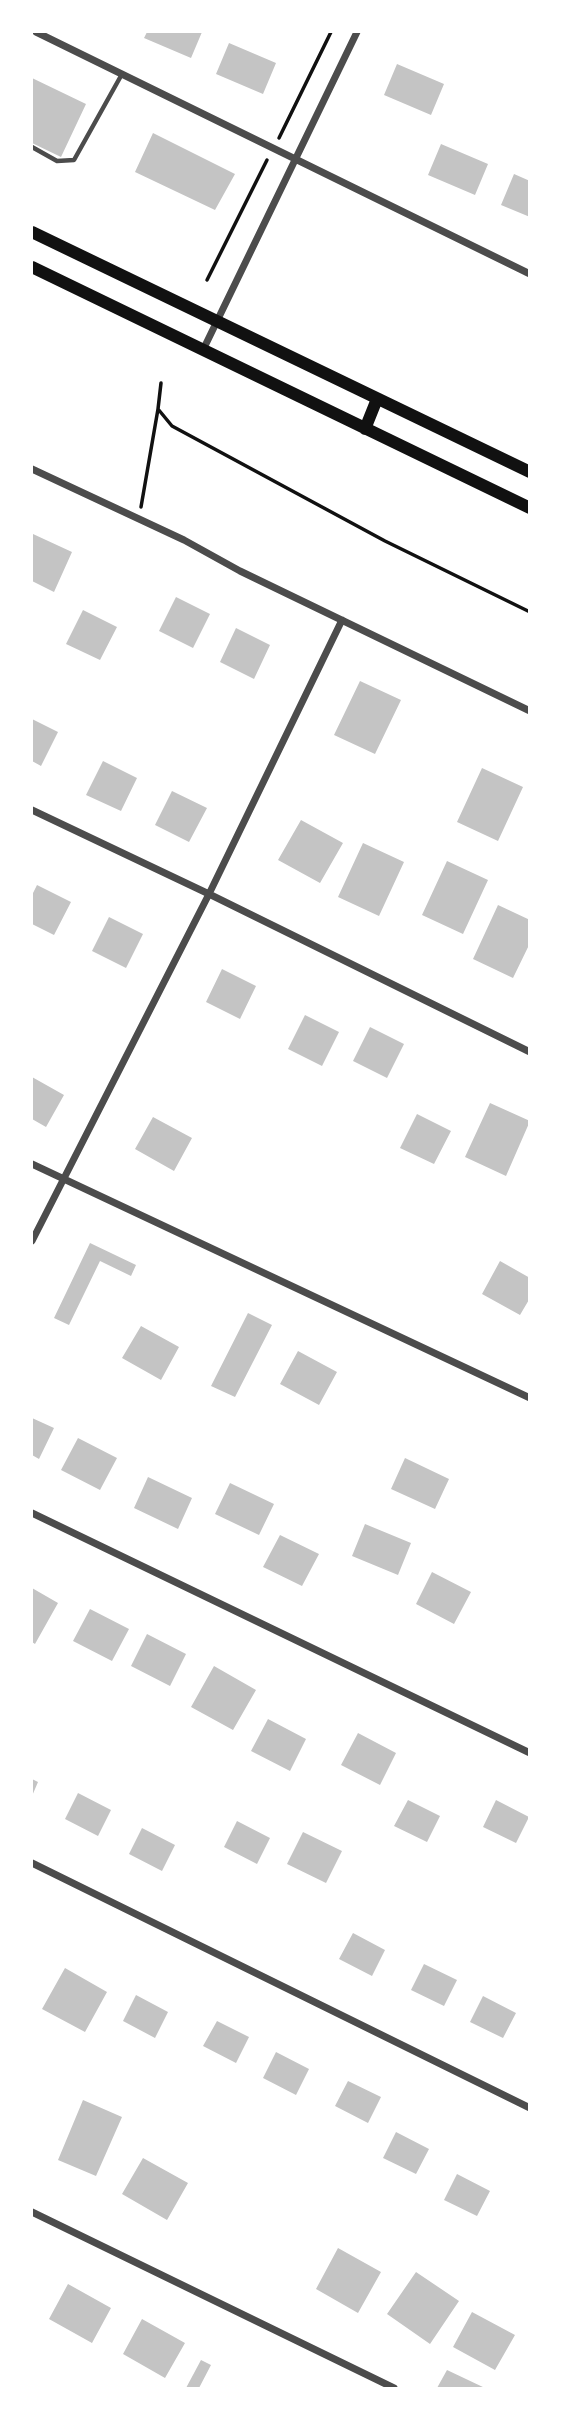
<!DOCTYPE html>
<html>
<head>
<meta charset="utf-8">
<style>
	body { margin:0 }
	#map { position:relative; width:561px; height:2420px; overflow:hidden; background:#fff; font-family:Lora,serif }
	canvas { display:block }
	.frame { position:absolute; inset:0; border:33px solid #fff; pointer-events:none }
</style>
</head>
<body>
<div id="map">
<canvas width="561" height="2420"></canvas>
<div class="frame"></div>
</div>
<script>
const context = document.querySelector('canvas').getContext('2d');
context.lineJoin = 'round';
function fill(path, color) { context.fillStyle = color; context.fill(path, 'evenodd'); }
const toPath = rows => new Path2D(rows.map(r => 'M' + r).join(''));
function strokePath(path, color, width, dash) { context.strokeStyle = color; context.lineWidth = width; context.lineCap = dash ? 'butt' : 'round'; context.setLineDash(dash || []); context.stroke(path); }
fill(toPath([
	[147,32,202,32,191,58,144,38],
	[229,43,276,63,263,94,216,74],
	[397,64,444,84,431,115,384,95],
	[32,78,86,104,61,157,32,143],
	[153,133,235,174,215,210,135,172],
	[441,144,488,164,475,195,428,175],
	[514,174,530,181,530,217,501,205],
	[33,534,72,552,54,592,32,581],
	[176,597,210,614,193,648,159,631],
	[83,610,117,627,100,660,66,644],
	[236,628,270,645,254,679,220,662],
	[360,681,401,700,375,754,334,735],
	[32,719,58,732,41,766,32,761],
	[103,761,137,778,121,811,86,795],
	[482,768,523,787,498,841,457,822],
	[172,791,207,808,189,842,155,825],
	[301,820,343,843,320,883,278,860],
	[363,843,404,862,379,916,338,897],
	[447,861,488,880,463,934,422,915],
	[37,885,71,902,54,935,32,924,32,895],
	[498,905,530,920,530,943,513,978,473,959],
	[109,917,143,934,126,968,92,951],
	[222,969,256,986,240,1019,206,1002],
	[305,1015,339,1032,322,1066,288,1049],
	[370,1027,404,1044,387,1078,353,1061],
	[32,1077,64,1095,46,1127,32,1119],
	[490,1103,530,1121,506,1176,465,1157],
	[417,1114,451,1131,434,1164,400,1148],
	[153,1117,192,1138,174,1171,135,1149],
	[90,1243,136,1265,131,1276,100,1261,69,1325,54,1318],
	[500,1261,530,1278,530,1298,520,1315,482,1294],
	[248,1313,272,1325,235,1397,211,1386],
	[141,1326,179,1347,161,1380,122,1358],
	[298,1351,337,1372,319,1405,280,1384],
	[32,1418,54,1428,39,1459,32,1455],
	[78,1438,117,1458,100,1490,61,1470],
	[405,1458,449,1479,435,1509,391,1489],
	[148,1477,192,1498,178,1529,134,1508],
	[230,1483,274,1504,259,1535,215,1514],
	[365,1524,411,1543,398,1575,352,1556],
	[280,1535,319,1554,302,1586,263,1567],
	[432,1572,471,1592,454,1624,416,1604],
	[32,1588,58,1603,35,1644,32,1642],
	[90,1609,129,1629,112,1661,73,1641],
	[147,1634,186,1654,170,1686,131,1666],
	[214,1666,256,1690,233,1730,191,1707],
	[268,1719,306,1739,290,1771,251,1751],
	[358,1733,396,1753,380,1785,341,1765],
	[32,1779,38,1782,32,1796],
	[78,1793,111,1810,98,1836,65,1819],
	[408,1800,440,1816,427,1842,394,1826],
	[496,1800,529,1817,516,1843,483,1827],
	[237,1821,270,1838,257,1864,224,1847],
	[142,1828,175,1845,162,1871,129,1854],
	[303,1832,342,1851,326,1883,287,1864],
	[353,1933,385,1950,372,1976,339,1959],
	[424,1964,457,1980,444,2006,411,1990],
	[65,1968,107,1992,85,2032,42,2009],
	[136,1995,168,2012,155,2038,123,2021],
	[483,1996,516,2013,503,2038,470,2022],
	[217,2021,249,2037,236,2063,203,2046],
	[276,2052,309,2069,296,2095,263,2078],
	[348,2081,381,2097,368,2123,335,2106],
	[83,2100,122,2117,96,2176,58,2160],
	[396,2132,429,2149,416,2174,383,2158],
	[143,2158,188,2183,167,2220,122,2194],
	[457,2174,490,2191,477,2216,444,2200],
	[338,2248,381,2272,358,2313,316,2289],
	[416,2272,459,2301,430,2344,387,2314],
	[68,2284,111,2308,92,2343,49,2319],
	[472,2312,515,2335,495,2370,453,2347],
	[142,2319,185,2343,165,2378,123,2354],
	[201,2360,211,2365,199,2388,186,2388],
	[447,2370,485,2388,437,2388]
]), '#c4c4c4');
strokePath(toPath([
	[279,138,331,32],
	[207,280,267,160],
	[161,383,158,409,172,426,385,541,530,612],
	[141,507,158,409]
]), '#111', 3.5);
strokePath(toPath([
	[32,147,57,161,74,160,122,74]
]), '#4c4c4c', 4.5);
strokePath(toPath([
	[36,32,530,274],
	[203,350,357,32],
	[32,469,184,540,240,571,530,711],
	[32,810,209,894,530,1052],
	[32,1164,530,1398],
	[32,1241,209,894,342,620],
	[32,1513,530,1753],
	[32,1863,530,2108],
	[32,2212,394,2388]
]), '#4c4c4c', 7);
strokePath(toPath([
	[32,232,530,472],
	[32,267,530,508],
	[365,429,377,399]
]), '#111', 12);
</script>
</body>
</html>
